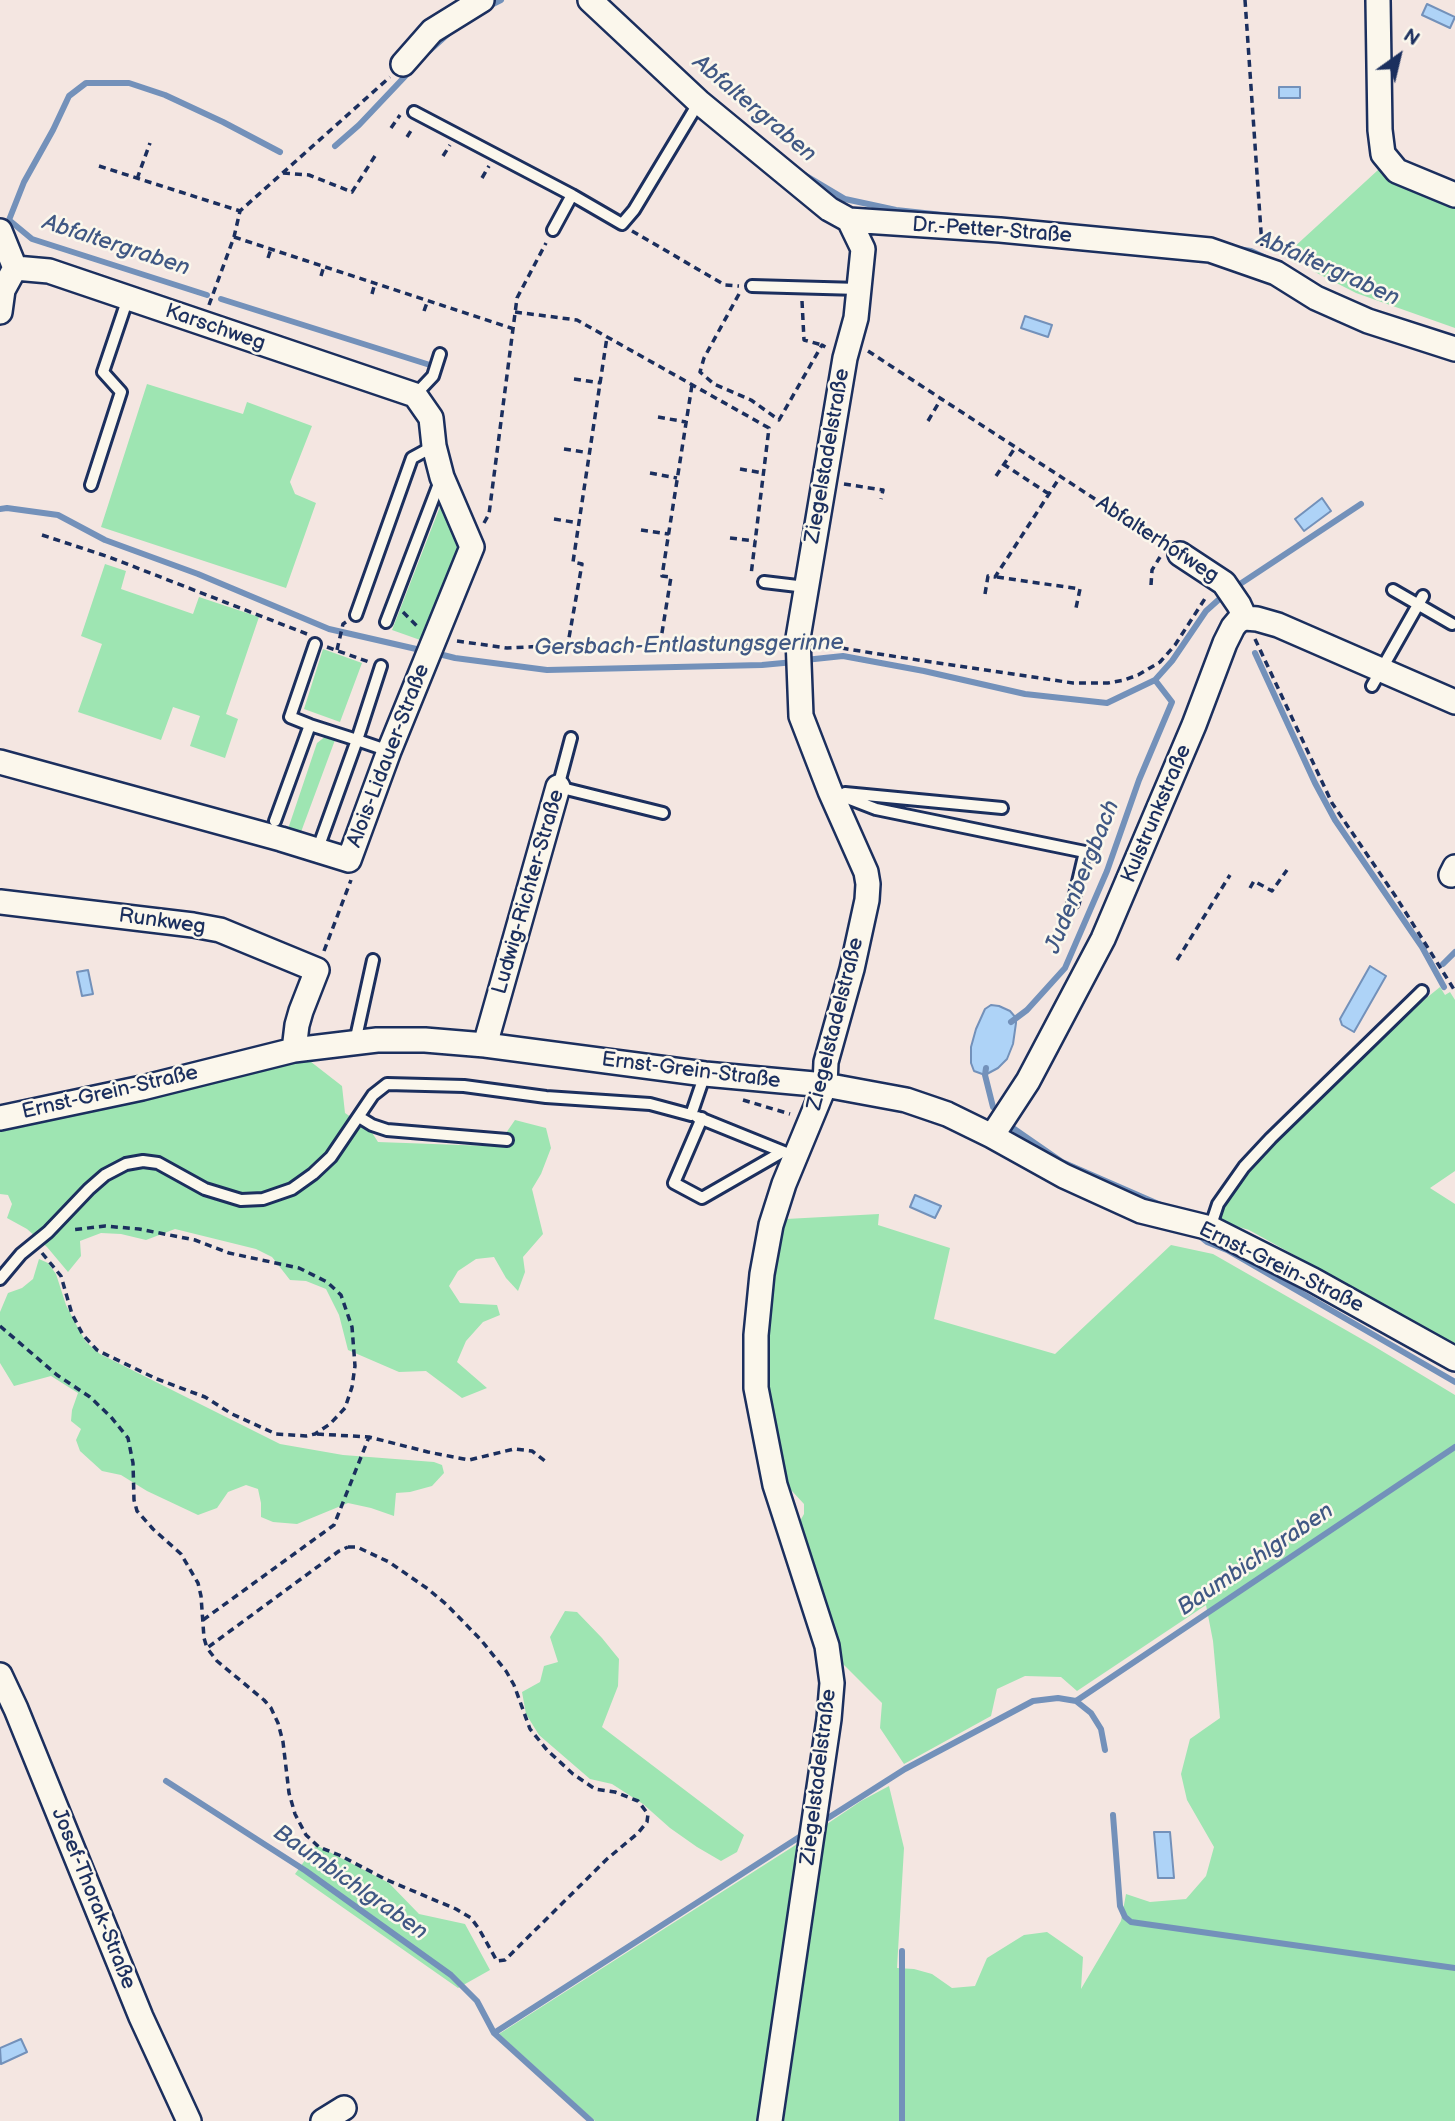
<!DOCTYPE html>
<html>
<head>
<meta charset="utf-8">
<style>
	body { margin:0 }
	#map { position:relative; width:1455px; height:2121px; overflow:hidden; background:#f4e6e1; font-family:"Balsamiq Sans",sans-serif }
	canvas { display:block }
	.north { position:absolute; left:1364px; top:21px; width:70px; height:70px; -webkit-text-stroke:5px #fbf7ec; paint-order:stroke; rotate:34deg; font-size:19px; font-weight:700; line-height:28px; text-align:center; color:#1b2f5e }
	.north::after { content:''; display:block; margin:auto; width:24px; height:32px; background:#1b2f5e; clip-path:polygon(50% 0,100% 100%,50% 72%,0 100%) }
</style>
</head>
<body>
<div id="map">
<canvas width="1455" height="2121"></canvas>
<div class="north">N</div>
</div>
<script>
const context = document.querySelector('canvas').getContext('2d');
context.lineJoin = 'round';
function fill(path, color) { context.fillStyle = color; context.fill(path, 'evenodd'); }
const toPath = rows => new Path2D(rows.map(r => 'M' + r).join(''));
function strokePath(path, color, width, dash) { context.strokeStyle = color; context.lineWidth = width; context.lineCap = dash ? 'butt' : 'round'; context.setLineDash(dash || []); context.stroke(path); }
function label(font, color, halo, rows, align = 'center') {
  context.font = font + ' "Balsamiq Sans",sans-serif'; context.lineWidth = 5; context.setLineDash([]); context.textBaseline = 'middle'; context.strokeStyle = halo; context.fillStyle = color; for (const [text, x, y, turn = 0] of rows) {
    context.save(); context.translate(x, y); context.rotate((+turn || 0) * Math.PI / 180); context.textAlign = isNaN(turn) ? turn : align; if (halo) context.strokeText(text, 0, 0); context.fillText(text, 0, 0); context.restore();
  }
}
fill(toPath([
	[1390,159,1455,188,1455,328,1356,293,1313,271,1292,249],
	[147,384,243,414,247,402,312,426,290,482,295,494,316,503,286,588,101,527],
	[443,499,461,548,423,641,392,630],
	[105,564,126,571,121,589,193,614,199,597,259,617,226,714,238,719,225,758,190,746,200,716,173,707,161,740,78,712,102,644,81,636],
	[323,649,362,663,340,722,304,709],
	[326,736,335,740,301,832,288,829,317,743],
	[1440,987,1445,995,1450,992,1455,1000,1455,1171,1430,1188,1455,1204,1455,1344,1249,1230,1226,1223,1221,1218,1219,1211,1236,1183,1259,1157,1392,1026],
	[248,1050,306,1058,342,1086,345,1113,371,1131,378,1142,488,1146,493,1132,506,1133,515,1120,546,1128,551,1148,541,1174,532,1189,543,1234,523,1257,525,1272,518,1291,506,1278,494,1257,476,1259,458,1271,449,1286,460,1303,497,1305,500,1315,483,1322,466,1341,457,1362,487,1388,462,1398,426,1371,399,1372,348,1350,339,1315,326,1289,306,1281,290,1280,272,1257,256,1249,175,1229,146,1240,121,1234,101,1233,80,1241,81,1256,68,1272,47,1247,27,1229,7,1218,12,1204,8,1195,0,1194,0,1106,77,1091,150,1072],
	[879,1214,878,1225,950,1248,934,1319,1055,1354,1171,1245,1213,1254,1372,1345,1455,1395,1455,2121,784,2121,827,1824,861,1801,889,1786,904,1848,897,1968,914,1969,932,1974,952,1988,975,1986,987,1958,1024,1935,1047,1932,1083,1957,1081,1989,1121,1921,1126,1894,1150,1902,1186,1899,1206,1876,1214,1847,1187,1800,1181,1774,1190,1739,1220,1718,1213,1641,1206,1605,1077,1691,1061,1677,1025,1676,997,1689,991,1716,904,1764,880,1728,882,1703,838,1659,795,1530,804,1514,804,1504,779,1477,763,1365,773,1279,786,1219],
	[39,1259,48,1263,56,1274,66,1305,77,1326,86,1342,100,1354,280,1444,343,1455,434,1462,442,1465,444,1473,432,1486,410,1492,396,1493,394,1516,371,1508,348,1503,297,1524,273,1522,261,1517,261,1503,258,1489,246,1485,228,1492,217,1508,198,1515,147,1491,121,1475,102,1471,80,1451,76,1440,81,1429,71,1421,72,1410,78,1393,51,1376,14,1386,0,1363,0,1312,8,1293,22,1288,33,1279],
	[565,1611,577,1612,602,1638,619,1659,618,1686,602,1727,744,1835,737,1852,721,1861,697,1847,670,1828,643,1804,612,1784,590,1779,539,1735,526,1714,522,1692,540,1682,544,1666,558,1662,550,1637],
	[805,1839,764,2121,595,2121,499,2034],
	[316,1845,389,1883,419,1914,465,1924,490,1970,458,1988,295,1874]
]), '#9ee5b2');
const water = toPath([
	[1427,4,1455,17,1450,28,1422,15,1427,4],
	[1279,87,1300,87,1300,98,1279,98,1279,87],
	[1025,316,1052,325,1048,337,1021,328,1025,316],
	[1322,498,1331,511,1304,531,1295,519,1322,498],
	[1370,966,1386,976,1354,1032,1342,1025,1340,1019,1370,966],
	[88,970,93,994,82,996,77,972,88,970],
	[991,1005,999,1006,1010,1011,1016,1018,1016,1023,1013,1044,1007,1059,998,1068,985,1075,974,1071,971,1063,971,1047,976,1029,985,1009,991,1005],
	[915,1195,941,1206,935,1218,910,1207,915,1195],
	[1170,1832,1174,1878,1158,1878,1154,1832,1170,1832],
	[21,2039,27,2052,1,2064,0,2048,21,2039]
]);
fill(water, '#aed3f7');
strokePath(water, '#7391ba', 2);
strokePath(toPath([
	[487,7,501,0],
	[429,51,449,33],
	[335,146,359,125,412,69],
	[803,174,845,199,896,210,952,216],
	[1238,249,1251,251,1268,259],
	[207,295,32,239,9,220,24,182,53,130,69,96,86,83,129,83,165,95,223,122,280,152],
	[221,299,430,365],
	[0,509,7,508,58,515,105,540,198,574,329,629,425,651],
	[1234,588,1361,504],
	[435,653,455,658,547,670,762,665,794,662],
	[1255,653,1315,783,1335,820,1422,947,1444,987],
	[805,660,843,656,924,671,1025,694,1107,703,1155,680,1172,661,1206,611,1225,594],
	[1443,964,1455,952],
	[1011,1022,1027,1010,1065,968,1107,871,1139,780,1172,702,1155,680],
	[986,1068,985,1075,993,1107],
	[1010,1126,1062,1162,1163,1206],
	[1197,1234,1207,1242,1227,1250,1455,1382],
	[1076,1701,1091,1713,1101,1729,1105,1750],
	[166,1781,306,1871,451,1975,477,2001,494,2033,591,2121],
	[1113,1815,1120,1906,1125,1917,1131,1922,1455,1968],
	[828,1818,905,1769,1033,1701,1058,1698,1076,1701,1455,1447],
	[494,2033,804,1834],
	[902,2121,902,1951]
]), '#7391ba', 6);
const service = toPath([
	[414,112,572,195],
	[553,230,572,195,622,224,634,210,699,102],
	[752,286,859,289],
	[415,395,433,376,440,354],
	[91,485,121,392,103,372,128,298],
	[764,582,806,587],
	[1393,590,1452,624],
	[356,615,412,458,434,446],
	[386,622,440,481],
	[315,644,290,717,310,725,357,740,381,666],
	[1372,686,1423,596],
	[571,738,558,787,663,813],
	[832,792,876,809,1085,852,1073,903],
	[845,793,1002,808],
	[275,821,310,725],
	[317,851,357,740,389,751],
	[355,1042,373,960],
	[359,1117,372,1125,387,1130,507,1140],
	[697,1117,786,1153],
	[702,1118,674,1183,702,1198,782,1152],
	[1210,1228,1218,1204,1244,1167,1271,1138,1422,991],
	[0,1279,21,1254,48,1232,89,1189,105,1175,126,1164,143,1161,158,1163,205,1189,241,1200,263,1199,292,1189,313,1174,331,1157,373,1095,387,1084,464,1086,546,1097,650,1104,691,1115,705,1074]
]);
const minor = toPath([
	[590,0,699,102,829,209,849,220,1000,230,1210,250,1276,273,1316,298,1368,321,1455,349],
	[1378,0,1380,130,1383,154,1397,171,1455,195],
	[403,64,432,31,482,0],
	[0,231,15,268,3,290,0,312],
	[1180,554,1224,583,1239,605,1245,618],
	[0,762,281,839,349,860,389,751,472,547,442,477,434,446,431,418,415,395,49,271,15,268],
	[1451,875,1455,867],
	[0,902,193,925,220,930,317,970,301,1011,297,1025,294,1050],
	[485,1045,558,787],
	[0,1118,142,1088,294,1050,377,1040,425,1040,485,1045,705,1074,825,1085,906,1100,947,1114,992,1136,1064,1176,1141,1211,1210,1228,1313,1280,1455,1359],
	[992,1136,1028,1081,1103,939,1194,725,1225,643,1233,627,1238,621,1245,618,1257,619,1278,625,1455,702],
	[0,1675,16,1709,141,2017,189,2121],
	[323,2121,344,2108],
	[770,2121,829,1719,832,1683,827,1646,775,1485,756,1388,756,1335,762,1274,771,1225,784,1184,825,1085,826,1062,852,969,867,900,868,884,866,872,830,791,801,716,798,638,845,358,856,318,863,249,849,220]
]);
strokePath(service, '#1b2f5e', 16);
strokePath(minor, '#1b2f5e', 28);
strokePath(toPath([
	[1245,0,1262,246],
	[391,128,400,115],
	[407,137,412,129],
	[443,156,450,145],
	[99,166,240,211],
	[283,173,309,175,352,192,375,156],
	[482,178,489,166],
	[137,179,150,143],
	[632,231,725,285,739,286],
	[234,237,514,329],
	[268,258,271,249],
	[321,276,324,266],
	[372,294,375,283],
	[739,294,704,358,700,372,714,384,751,400,779,420,822,345,827,348],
	[802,301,804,340,822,345],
	[209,305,234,237,240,211,390,77],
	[424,311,428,300],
	[515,312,577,320,769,428,751,575],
	[868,351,1164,544],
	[574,379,601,383],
	[658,417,686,422],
	[928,421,941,399],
	[564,449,590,453],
	[1003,464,1049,494],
	[740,469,763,473],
	[650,473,677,478],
	[996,476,1015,448],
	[844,484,883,490,881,499],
	[554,519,579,523],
	[484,523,489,514,517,298,546,243],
	[641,530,669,534],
	[42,535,109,557,307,634],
	[730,538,755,541],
	[997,577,1080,589,1076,608],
	[1151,585,1152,570,1160,557],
	[985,594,988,576,995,577,1060,477],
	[403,612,418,627],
	[1255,639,1332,803,1396,897,1455,991],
	[819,640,841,648,885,655,1073,683,1108,683,1124,680,1138,675,1160,662,1175,645,1206,597],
	[457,641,507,648,568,645,744,645,777,641],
	[660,645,671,577,662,576,692,385],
	[327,647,369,662],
	[567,649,582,564,573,562,607,337],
	[337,650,343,624,346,622],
	[1250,888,1254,881,1272,891,1287,870],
	[324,951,351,880],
	[1177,960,1230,875],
	[743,1100,790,1114],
	[42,1253,61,1276,72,1314,83,1335,97,1350,111,1357,157,1379,205,1397,232,1414,276,1434,306,1436,315,1434,330,1424,345,1408,352,1387,355,1366,352,1327,341,1295,327,1282,299,1268,229,1253,195,1240,139,1229,105,1226,71,1230],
	[0,1326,57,1375,90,1397,111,1417,128,1438,133,1463,134,1500,137,1511,153,1529,181,1554,198,1583,201,1596,204,1638,207,1648],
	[317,1434,369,1437,428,1452,469,1460,514,1449,532,1451,545,1461],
	[348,1547,357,1547,389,1562,428,1589,447,1605,481,1640,506,1671,514,1685,530,1729,547,1750,573,1774,595,1789,615,1792,638,1801,648,1814,647,1822,638,1833,607,1859,505,1960,497,1961,479,1929,471,1918,456,1909,387,1880,339,1855,319,1847,306,1835,295,1814,289,1793,283,1742,278,1723,271,1708,264,1700,217,1661,207,1648,339,1551,348,1547],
	[203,1620,334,1525,369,1437]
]), '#1b2f5e', 3.5, [7, 5]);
strokePath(service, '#fbf7ec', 10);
strokePath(minor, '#fbf7ec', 23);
label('21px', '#1b2f5e', '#fbf7ec', [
	["Dr.-Petter-Straße",992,231,4],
	["Karschweg",215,328,19],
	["Ziegelstadelstraße",828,456,-80],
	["Abfalterhofweg",1157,540,33],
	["Alois-Lidauer-Straße",389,756,-69],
	["Kulstrunkstraße",1157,814,-67],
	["Ludwig-Richter-Straße",529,892,-74],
	["Runkweg",162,922,8],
	["Ziegelstadelstraße",836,1024,-76],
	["Ernst-Grein-Straße",691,1071,7],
	["Ernst-Grein-Straße",110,1093,-13],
	["Ernst-Grein-Straße",1281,1268,26],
	["Ziegelstadelstraße",819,1777,-83],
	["Josef-Thorak-Straße",93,1899,68]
]);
label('italic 23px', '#405884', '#fbf7ec', [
	["Abfaltergraben",754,109,40],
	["Abfaltergraben",116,246,18],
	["Abfaltergraben",1328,269,24],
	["Gersbach-Entlastungsgerinne",689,646,-1],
	["Judenbergbach",1083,877,-68],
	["Baumbichlgraben",1256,1560,-34],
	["Baumbichlgraben",350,1883,35]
]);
</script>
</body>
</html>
